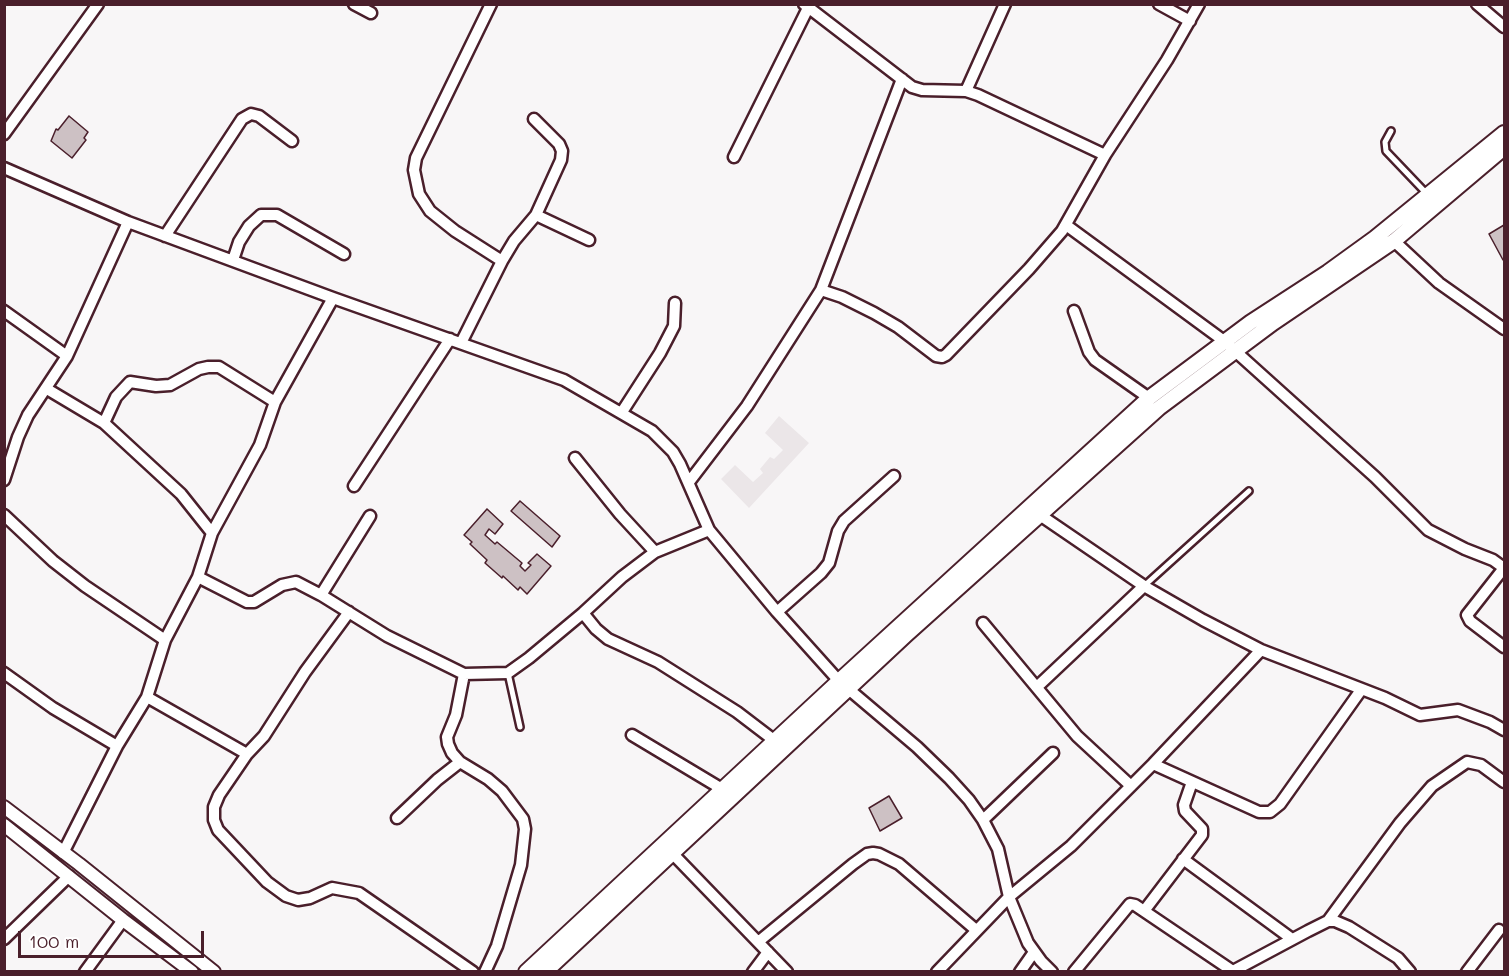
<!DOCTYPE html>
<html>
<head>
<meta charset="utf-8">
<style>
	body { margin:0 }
	#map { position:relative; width:1509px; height:976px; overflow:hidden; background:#f8f6f7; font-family:Mali,sans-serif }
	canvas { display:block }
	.frame { position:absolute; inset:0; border:6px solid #4a1f2b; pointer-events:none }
	.scale { position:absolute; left:18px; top:931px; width:186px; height:27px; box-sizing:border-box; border:3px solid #4a1f2b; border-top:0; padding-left:8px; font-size:18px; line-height:21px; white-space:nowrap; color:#4a1f2b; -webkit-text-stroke:4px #fff; paint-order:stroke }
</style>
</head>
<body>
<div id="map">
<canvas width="1509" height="976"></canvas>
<div class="frame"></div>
<div class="scale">100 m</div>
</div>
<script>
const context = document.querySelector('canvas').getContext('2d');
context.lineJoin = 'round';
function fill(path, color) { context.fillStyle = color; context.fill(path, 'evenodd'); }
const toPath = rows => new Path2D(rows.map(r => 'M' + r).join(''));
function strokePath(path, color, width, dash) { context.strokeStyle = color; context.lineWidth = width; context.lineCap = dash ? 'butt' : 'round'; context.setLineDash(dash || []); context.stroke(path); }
fill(toPath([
	[779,416,809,443,749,508,721,479,735,465,753,482,763,473,760,469,770,457,774,459,783,450,765,433]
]), '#ebe6e8');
const building = toPath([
	[69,116,88,132,84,138,86,140,72,158,51,141,56,129,58,130,69,116],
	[1504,225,1504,260,1503,260,1489,234,1504,225],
	[520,501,560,536,552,547,511,511,520,501],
	[487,509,503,524,495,534,489,529,485,535,495,544,497,542,522,563,520,566,525,571,531,565,528,563,537,554,551,566,527,594,520,587,518,590,503,576,502,578,485,563,487,560,470,544,472,542,464,535,487,509],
	[889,796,902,818,880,831,869,808,889,796]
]);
fill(building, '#cdc1c4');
strokePath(building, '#4a1f2b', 1.5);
const service = toPath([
	[1391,131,1385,142,1386,151,1427,194],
	[1144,586,1249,491],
	[508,673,520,727]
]);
const minor = toPath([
	[354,4,371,13],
	[491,4,416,158,414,170,419,194,430,211,455,231,502,261],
	[804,4,912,87,922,90,966,91,978,95,1105,155],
	[1159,4,1190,21],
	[1477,4,1504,27],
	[966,91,1005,4],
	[4,134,98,4],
	[734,157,808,8],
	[4,168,128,222,333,298,564,380,652,431,673,452,680,464,709,530,777,612,839,681,917,747,949,778,969,800,983,820,998,849,1009,897,1028,943,1041,961,1052,972],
	[536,215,589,240],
	[1066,225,1224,341,1375,477,1428,530,1465,549,1493,560,1504,568],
	[165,236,242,119,251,114,259,116,292,141],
	[1394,241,1439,283,1504,329],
	[233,260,239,242,249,226,261,215,277,215,344,254],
	[821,290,842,297,874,313,898,327,936,356,942,357,946,355,1029,269,1062,231,1105,155,1167,60,1199,4],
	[4,311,67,356],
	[1074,311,1089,352,1095,360,1149,398],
	[461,343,502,261,514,241,536,215,561,160,562,151,559,144,534,119],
	[47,389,104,423,181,494,212,533],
	[622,412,660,353,674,326,675,303],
	[104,423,116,397,130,382,156,386,170,385,199,369,208,367,219,367,275,402],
	[575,458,620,514,655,552],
	[4,480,18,437,28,415,67,356,128,222],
	[689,482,747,406,821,290,902,79],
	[354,486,450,339],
	[4,515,53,561,85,586,165,640],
	[1040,515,1144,586,1203,620,1261,650,1385,698,1420,715,1458,710,1490,722,1504,730],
	[1504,568,1467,615,1470,621,1504,647],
	[198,577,247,602,254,602,282,585,296,582,321,595,387,636,464,674,508,673,529,658,583,613,622,577,655,552,709,530],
	[321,595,370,516],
	[349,612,305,672,264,736,247,754,219,795,214,807,214,820,218,830,267,882,286,896,298,900,310,898,332,888,359,893,473,972],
	[777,612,821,573,829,563,838,531,844,521,894,476],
	[583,613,596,629,608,639,658,662,737,712,775,741],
	[983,623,1077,736,1131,786],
	[4,673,53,708,117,746],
	[464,674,456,715,447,737,448,744,452,753,460,762,488,779,502,791,523,819,525,829,521,865,497,946,485,972],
	[1038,686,1144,586],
	[147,697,247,754],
	[632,735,722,789],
	[1153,764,1259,812,1270,812,1280,804,1361,690],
	[397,818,437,780,460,762],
	[983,820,1053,753],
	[63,853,117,746,147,697,165,640,198,577,212,533,260,445,275,402,333,298],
	[672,853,787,972],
	[1183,859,1292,939],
	[1144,911,1202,835,1202,829,1185,811,1184,805,1192,782],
	[1328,921,1400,823,1432,786,1467,762,1481,765,1504,782],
	[4,939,69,876],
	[758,942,853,864,867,854,873,853,879,854,899,864,976,930],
	[1233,971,1308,931,1328,921,1335,921,1349,927,1398,958,1410,972],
	[85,972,123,920],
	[753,972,768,952],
	[937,972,1009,897,1071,846,1153,764,1261,650],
	[1020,972,1034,952],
	[1074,972,1130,904,1135,905,1234,972],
	[1467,972,1499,930]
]);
const tertiary = toPath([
	[4,807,79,864,214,972],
	[4,825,123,920,192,972]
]);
const secondary = toPath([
	[526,972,839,681,1149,398,1251,322,1328,272,1375,238,1504,133],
	[545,972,906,635,1159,408,1273,323,1394,241,1504,148]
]);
strokePath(service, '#4a1f2b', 10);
strokePath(minor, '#4a1f2b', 15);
strokePath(tertiary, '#4a1f2b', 16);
strokePath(secondary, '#4a1f2b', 18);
strokePath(service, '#fff', 5);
strokePath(minor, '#fff', 10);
strokePath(tertiary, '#fff', 12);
strokePath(secondary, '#fff', 14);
</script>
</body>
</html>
